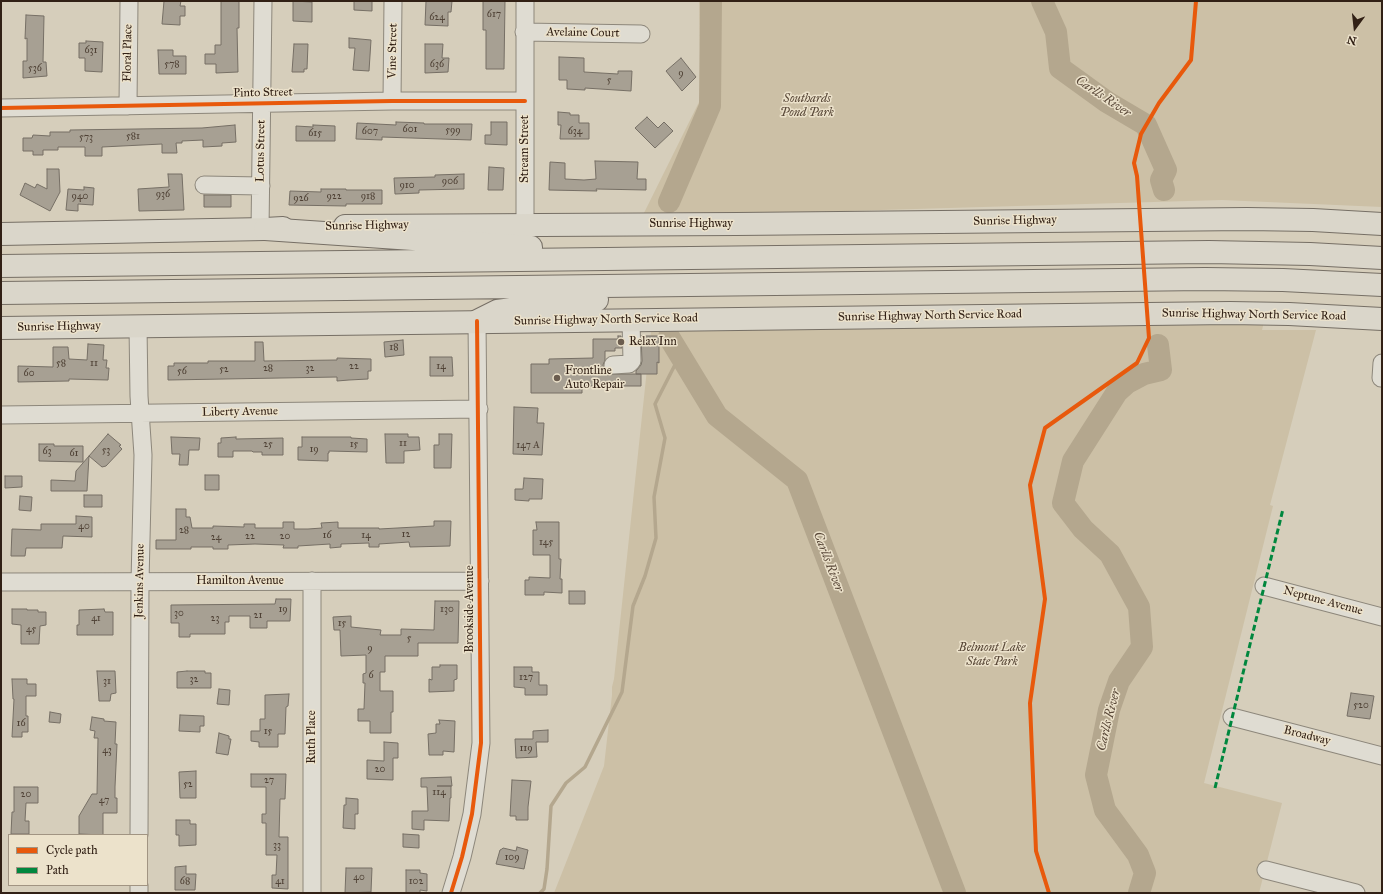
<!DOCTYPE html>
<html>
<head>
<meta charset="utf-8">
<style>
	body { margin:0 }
	#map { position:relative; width:1383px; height:894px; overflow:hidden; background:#d6cebb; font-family:"IM FELL Great Primer",serif }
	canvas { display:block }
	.frame { position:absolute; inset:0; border:2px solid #312015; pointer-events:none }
	.legend { position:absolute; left:8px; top:834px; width:140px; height:52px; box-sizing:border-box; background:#ece2cb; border:1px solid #a19482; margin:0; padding:5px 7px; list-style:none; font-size:12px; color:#312015 }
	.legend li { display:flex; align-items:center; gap:8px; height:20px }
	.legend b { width:20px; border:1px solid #a19482 }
	.north { position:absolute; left:1335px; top:8px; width:40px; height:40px; -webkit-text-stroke:3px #ece2cb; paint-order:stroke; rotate:195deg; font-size:11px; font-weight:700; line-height:16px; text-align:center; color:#312015 }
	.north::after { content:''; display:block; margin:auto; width:14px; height:18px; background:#312015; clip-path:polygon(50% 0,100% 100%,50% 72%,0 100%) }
</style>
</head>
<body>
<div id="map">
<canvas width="1383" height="894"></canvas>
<div class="frame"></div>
<ul class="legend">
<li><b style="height:5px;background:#e8590c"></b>Cycle path</li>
<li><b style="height:5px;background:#00873e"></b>Path</li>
</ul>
<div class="north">N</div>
</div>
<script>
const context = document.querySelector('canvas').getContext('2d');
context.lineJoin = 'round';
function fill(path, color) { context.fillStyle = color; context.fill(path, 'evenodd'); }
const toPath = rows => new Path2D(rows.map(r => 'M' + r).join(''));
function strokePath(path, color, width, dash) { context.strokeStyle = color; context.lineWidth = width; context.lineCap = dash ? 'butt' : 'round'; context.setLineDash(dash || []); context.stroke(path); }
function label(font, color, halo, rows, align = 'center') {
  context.font = font + ' "IM FELL Great Primer",serif'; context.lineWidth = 3; context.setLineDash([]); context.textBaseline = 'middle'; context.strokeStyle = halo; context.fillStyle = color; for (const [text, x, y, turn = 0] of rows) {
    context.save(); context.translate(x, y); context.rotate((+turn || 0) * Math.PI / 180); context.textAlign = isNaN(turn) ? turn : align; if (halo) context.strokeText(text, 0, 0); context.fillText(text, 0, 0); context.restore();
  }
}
fill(toPath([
	[699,1,1382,1,1382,207,1222,200,642,217,701,98],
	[652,322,1033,327,1264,322,1262,330,1316,330,1270,505,1273,506,1204,783,1282,803,1259,893,554,893,604,766,612,695,612,687,614,679]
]), '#ccc0a6');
strokePath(toPath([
	[540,893,544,889,547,869,551,806,566,783,585,767,622,692,633,606,645,576,656,538,654,497,665,438,655,404,680,355]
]), '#b4a78e', 3.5);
strokePath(toPath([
	[1042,1,1056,32,1060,68,1107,102,1146,125,1166,170,1161,180,1164,190],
	[669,202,710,106,711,1],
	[669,337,717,416,797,480,955,893],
	[1139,893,1145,873,1138,855,1105,810,1096,775,1109,710,1119,681,1142,647,1139,607,1110,554,1083,529,1063,503,1073,461,1117,392,1127,383,1144,374,1161,370,1158,345]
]), '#b4a78e', 22);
const building = toPath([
	[164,1,181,1,180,6,185,6,185,16,180,16,180,25,162,24,164,1],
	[221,1,239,1,239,28,237,28,238,72,216,73,216,64,205,64,205,54,215,54,215,45,221,45,221,1],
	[293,1,312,2,312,22,293,21,293,1],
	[354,1,372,1,372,11,354,10,354,1],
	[426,1,452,1,451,12,448,12,448,26,425,25,426,1],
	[483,1,505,1,504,69,486,69,486,30,483,30,483,1],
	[26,15,44,16,43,62,46,62,47,76,23,78,23,61,27,61,27,38,25,39,26,15],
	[349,38,371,40,369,71,353,70,355,48,349,48,349,38],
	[86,41,103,42,102,72,85,71,85,58,79,58,79,43,86,43,86,41],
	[294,44,308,44,307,69,304,69,304,72,292,72,294,44],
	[425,44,443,44,442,58,449,58,448,72,425,73,425,44],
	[158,50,173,50,173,56,186,56,186,74,159,74,158,50],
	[559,57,584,58,584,72,618,74,618,71,632,71,631,91,585,88,585,90,567,89,567,80,559,80,559,57],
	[681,58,696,77,682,91,666,71,681,58],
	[558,112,570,113,570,115,579,115,579,123,589,123,589,139,560,139,561,125,558,125,558,112],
	[647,117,658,128,664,122,673,131,655,148,635,128,647,117],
	[396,122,424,123,424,124,472,124,471,140,382,137,382,140,356,139,357,123,396,125,396,122],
	[491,122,507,122,507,145,485,144,485,135,491,135,491,122],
	[235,125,236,142,222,143,222,146,203,147,203,140,182,141,182,143,176,143,177,153,162,153,162,144,102,147,102,156,85,156,85,147,58,147,58,150,43,150,43,155,33,155,33,151,23,151,23,138,32,138,33,135,50,136,50,132,70,132,70,130,202,128,235,125],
	[313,125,335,126,335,141,296,141,296,126,313,127,313,125],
	[595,161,638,162,637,179,646,179,646,190,596,189,597,191,549,190,550,162,565,163,565,179,584,180,596,179,595,161],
	[489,167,504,168,503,190,488,190,489,167],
	[47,169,59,169,60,192,50,211,20,195,25,183,35,188,37,184,47,189,47,169],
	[168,174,182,174,184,210,139,211,138,189,169,187,168,174],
	[464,174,464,189,419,190,419,193,395,194,394,178,435,177,435,175,464,174],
	[84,187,94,188,93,205,78,204,78,211,66,210,68,189,84,190,84,187],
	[321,189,346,189,346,190,382,190,382,204,346,204,346,206,289,205,290,191,321,192,321,189],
	[204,195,231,195,231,207,204,207,204,195],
	[618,336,621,336,622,348,615,348,615,351,605,351,605,360,603,365,605,374,641,374,641,386,582,386,582,393,531,393,531,364,549,364,549,359,593,358,593,339,618,339,618,336],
	[641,336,659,336,659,363,657,362,657,374,636,374,636,371,641,365,642,361,641,336],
	[403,340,404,355,385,357,384,342,403,340],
	[255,342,263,342,264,361,337,360,337,358,371,359,371,371,368,371,368,379,349,380,337,381,337,377,168,380,168,366,174,366,174,363,208,363,208,361,255,361,255,342],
	[88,344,104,345,103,360,107,360,106,368,109,368,108,380,69,379,69,381,18,382,18,366,53,367,53,347,68,347,69,359,87,360,88,344],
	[430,357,452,357,453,376,430,376,430,357],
	[514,407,538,408,537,423,544,423,542,455,513,454,514,407],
	[108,434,121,445,119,446,122,449,106,466,102,467,89,456,108,434],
	[385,434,408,434,408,437,419,437,420,450,404,451,404,463,386,463,385,434],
	[439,434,452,434,451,468,434,468,434,445,439,445,439,434],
	[171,437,200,438,199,450,189,450,188,465,179,465,180,454,172,454,171,437],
	[236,437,236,439,283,438,283,455,262,455,262,452,253,452,252,451,233,451,233,457,218,457,218,443,221,443,221,438,236,437],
	[302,437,351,437,351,438,367,439,367,452,329,451,329,453,328,453,328,461,298,460,298,447,302,447,302,437],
	[39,444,54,444,54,446,83,446,83,462,39,461,39,444],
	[89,456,87,491,51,491,51,480,75,481,76,471,89,456],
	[205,475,219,475,219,490,205,490,205,475],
	[5,476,22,476,22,487,5,488,5,476],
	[524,478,543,479,542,499,529,499,529,501,515,500,515,489,523,489,524,478],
	[84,495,102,495,102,507,84,507,84,495],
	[20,496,32,497,31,511,19,510,20,496],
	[176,509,186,509,186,517,190,517,192,528,213,528,213,526,244,527,244,524,255,524,255,528,283,528,283,522,294,522,294,529,308,529,322,528,321,523,338,522,338,528,379,528,379,529,434,526,434,521,451,521,450,546,410,547,409,542,379,544,379,547,369,547,369,543,341,544,341,547,330,548,330,544,298,546,298,548,283,548,284,545,255,544,228,545,228,549,213,549,213,547,191,547,191,549,156,549,156,540,176,540,176,509],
	[76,516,92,517,92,537,63,536,62,548,26,548,25,556,11,556,12,529,41,530,41,524,76,524,76,516],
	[536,522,559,522,559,559,561,559,560,579,562,579,562,593,544,592,544,595,525,595,525,580,529,580,529,577,550,578,550,555,533,555,533,530,537,530,536,522],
	[569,591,585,591,585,604,569,604,569,591],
	[276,599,291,599,290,621,267,621,267,628,250,628,250,616,229,616,229,622,225,622,225,634,190,634,190,637,179,637,179,623,171,623,171,605,275,604,276,599],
	[435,601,459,601,458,643,418,643,418,656,385,656,385,672,380,672,380,691,393,691,393,712,391,712,391,733,370,733,370,721,358,721,358,709,364,709,365,683,363,683,363,674,366,673,366,655,341,656,340,630,334,630,333,617,351,616,351,627,381,630,380,635,401,635,401,629,434,630,435,601],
	[12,609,27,609,27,610,38,610,38,612,46,612,46,625,40,626,39,644,21,644,21,625,12,624,12,609],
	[104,609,105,612,113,612,113,635,77,635,77,625,79,625,79,610,104,609],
	[440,665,457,665,457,679,454,680,454,691,429,692,429,679,432,680,432,667,440,667,440,665],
	[514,667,532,667,532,672,539,672,539,685,547,685,547,695,525,695,525,688,514,687,514,667],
	[97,671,115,671,116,693,111,694,110,701,99,701,97,671],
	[187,671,205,671,205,673,211,673,211,688,177,688,177,672,187,671],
	[12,679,27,679,27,684,36,684,36,696,26,696,26,716,28,716,28,732,22,732,22,737,12,737,14,699,13,699,12,679],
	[219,689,230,690,229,705,217,704,219,689],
	[1351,693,1374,696,1370,719,1347,716,1351,693],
	[289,694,288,706,286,707,285,734,278,734,278,747,259,747,259,742,251,741,251,731,260,731,260,719,265,719,265,695,289,694],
	[50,712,61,714,60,723,49,722,50,712],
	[180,715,204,716,204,726,200,726,200,732,179,731,180,715],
	[92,717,104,719,104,721,116,722,115,744,117,744,115,787,115,798,117,798,117,813,103,813,103,835,79,834,79,816,92,794,97,794,98,738,94,738,95,731,90,730,92,717],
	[439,720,455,721,454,752,443,751,443,755,429,755,428,734,436,733,436,724,440,724,439,720],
	[548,730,548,742,536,742,537,757,516,758,515,739,533,739,533,731,548,730],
	[219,733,229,736,229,739,231,739,228,755,216,753,219,733],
	[384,742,398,743,398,758,393,758,393,780,367,779,367,760,384,761,384,742],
	[196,771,196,798,180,798,179,772,196,771],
	[251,774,286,774,285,799,280,799,279,837,288,837,288,889,272,888,272,875,276,875,277,855,266,855,266,823,262,823,262,814,266,814,266,787,251,787,251,774],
	[451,777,452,786,437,786,451,786,451,798,450,798,449,821,424,820,424,830,412,829,412,811,428,811,427,787,421,787,421,778,451,777],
	[512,780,531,781,528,807,528,820,516,820,516,816,510,816,512,780],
	[14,787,38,787,38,803,26,803,25,821,29,821,29,834,11,834,12,812,14,812,14,787],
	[346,798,358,799,358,814,355,814,355,829,343,828,344,805,346,805,346,798],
	[176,820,190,820,190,824,196,824,196,845,179,846,179,835,176,835,176,820],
	[403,834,419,835,419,848,403,847,403,834],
	[517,847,528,850,524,869,496,864,500,850,502,849,503,848,516,851,517,847],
	[186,866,186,874,196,874,195,890,175,890,175,867,186,866],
	[346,868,372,868,371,892,345,893,346,868],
	[406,870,420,870,420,873,427,874,427,891,420,890,420,893,406,893,406,870]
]);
fill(building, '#a7a093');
strokePath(building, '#766f65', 1);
const minor = toPath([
	[525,1,525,225],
	[524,32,641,34],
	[392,101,393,1],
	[128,106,129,1],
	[1,108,392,101,525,101],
	[204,185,261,186],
	[260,230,263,1],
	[138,326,139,396,143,455,140,582,139,835],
	[1382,363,1381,378,1382,378],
	[613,365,629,364,632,361,631,320],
	[1,415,479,409],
	[312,581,312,893],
	[1,582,480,581],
	[1264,586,1382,617],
	[1232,717,1382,756],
	[1266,870,1356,893],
	[139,893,139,885],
	[451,893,462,857,472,814,481,743,477,321]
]);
const major = toPath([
	[345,226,737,224,1247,219,1313,220,1382,224],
	[1,234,265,229,283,228],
	[1,328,1230,313,1289,314,1382,319]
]);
const highway = toPath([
	[265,229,531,247],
	[1,266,1209,252,1310,254,1382,258],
	[1,293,1205,279,1283,280,1382,285],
	[477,321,497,311,560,303,597,300]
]);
strokePath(minor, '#8d877b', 19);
strokePath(major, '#766f65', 24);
strokePath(highway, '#766f65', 24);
strokePath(minor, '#dfdcd2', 17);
strokePath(major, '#dad6ca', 22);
strokePath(highway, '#dad6ca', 22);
strokePath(toPath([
	[1215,788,1283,509]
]), '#00873e', 3, [6, 3]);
strokePath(toPath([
	[1,108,392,101,525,101],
	[451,893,462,857,472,814,481,743,477,321],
	[1049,893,1036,851,1030,703,1045,599,1030,485,1045,428,1137,363,1149,338,1137,176,1134,163,1141,134,1159,103,1191,60,1196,1]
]), '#e8590c', 4);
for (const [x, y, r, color] of [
	[621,342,4,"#6b5d4f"],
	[557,378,4,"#6b5d4f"]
]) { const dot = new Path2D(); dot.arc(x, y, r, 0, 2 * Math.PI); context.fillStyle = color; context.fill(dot); strokePath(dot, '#ece2cb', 1.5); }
label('10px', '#4e4034', null, [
	["617",494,15],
	["624",437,18],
	["631",91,51],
	["578",172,65],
	["636",437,65],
	["536",35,69],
	["9",681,74],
	["5",609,81],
	["601",410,130],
	["599",453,131],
	["607",370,132],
	["634",575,132],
	["615",315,134],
	["581",133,137],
	["573",86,138],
	["906",450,182],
	["910",407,186],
	["936",163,195],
	["940",80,197],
	["922",334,197],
	["918",368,197],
	["926",301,199],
	["18",394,348],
	["58",61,364],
	["11",94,364],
	["22",354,367],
	["14",441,367],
	["28",268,369],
	["32",310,369],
	["52",224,370],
	["56",182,372],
	["60",29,374],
	["11",403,444],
	["25",268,445],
	["15",354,445],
	["147 A",528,446],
	["19",314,450],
	["53",106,451],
	["63",47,452],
	["61",74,454],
	["40",84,527],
	["28",184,531],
	["12",406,535],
	["16",327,536],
	["14",366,536],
	["22",250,537],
	["20",285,537],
	["24",216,538],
	["145",546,543],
	["19",283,610],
	["130",447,610],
	["30",179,614],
	["21",258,616],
	["41",96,619],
	["23",215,619],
	["15",342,624],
	["45",31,630],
	["5",409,639],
	["9",370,649],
	["6",371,676],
	["127",526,678],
	["32",194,680],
	["31",107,682],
	["520",1361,706],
	["16",21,724],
	["15",268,732],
	["119",526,749],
	["43",107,751],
	["20",380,770],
	["27",269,781],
	["52",188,785],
	["114",439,793],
	["20",26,795],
	["47",104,801],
	["33",277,846],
	["109",512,858],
	["40",359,878],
	["68",185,882],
	["41",280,882],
	["102",416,882]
]);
label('12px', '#312015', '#ece2cb', [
	["Avelaine Court",583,33,1],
	["Vine Street",393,51,-89],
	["Floral Place",128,53,-89],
	["Pinto Street",263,93,-1],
	["Stream Street",525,149,-90],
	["Lotus Street",261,151,-89],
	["Sunrise Highway",1015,221,-1],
	["Sunrise Highway",691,224],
	["Sunrise Highway",367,226,-1],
	["Sunrise Highway North Service Road",1254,315,1],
	["Sunrise Highway North Service Road",930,316,-1],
	["Sunrise Highway North Service Road",606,320,-1],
	["Sunrise Highway",59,327,-1],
	["Liberty Avenue",240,412,-1],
	["Jenkins Avenue",140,581,-89],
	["Hamilton Avenue",240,581],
	["Neptune Avenue",1323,601,15],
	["Brookside Avenue",470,609,-90],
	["Broadway",1307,736,14],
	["Ruth Place",312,737,-90]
]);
label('italic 12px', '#564535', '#ece2cb', [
	["Southards",807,99],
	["Pond Park",807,113],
	["Belmont Lake",992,648],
	["State Park",992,662]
]);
label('12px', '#312015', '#ece2cb', [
	["Relax Inn",629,342],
	["Frontline",565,371],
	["Auto Repair",565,385]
], 'left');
label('italic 13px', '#5a4939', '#ece2cb', [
	["Carlls River",1103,97,34],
	["Carlls River",828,562,69],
	["Carlls River",1109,720,-76]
]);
</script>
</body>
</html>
